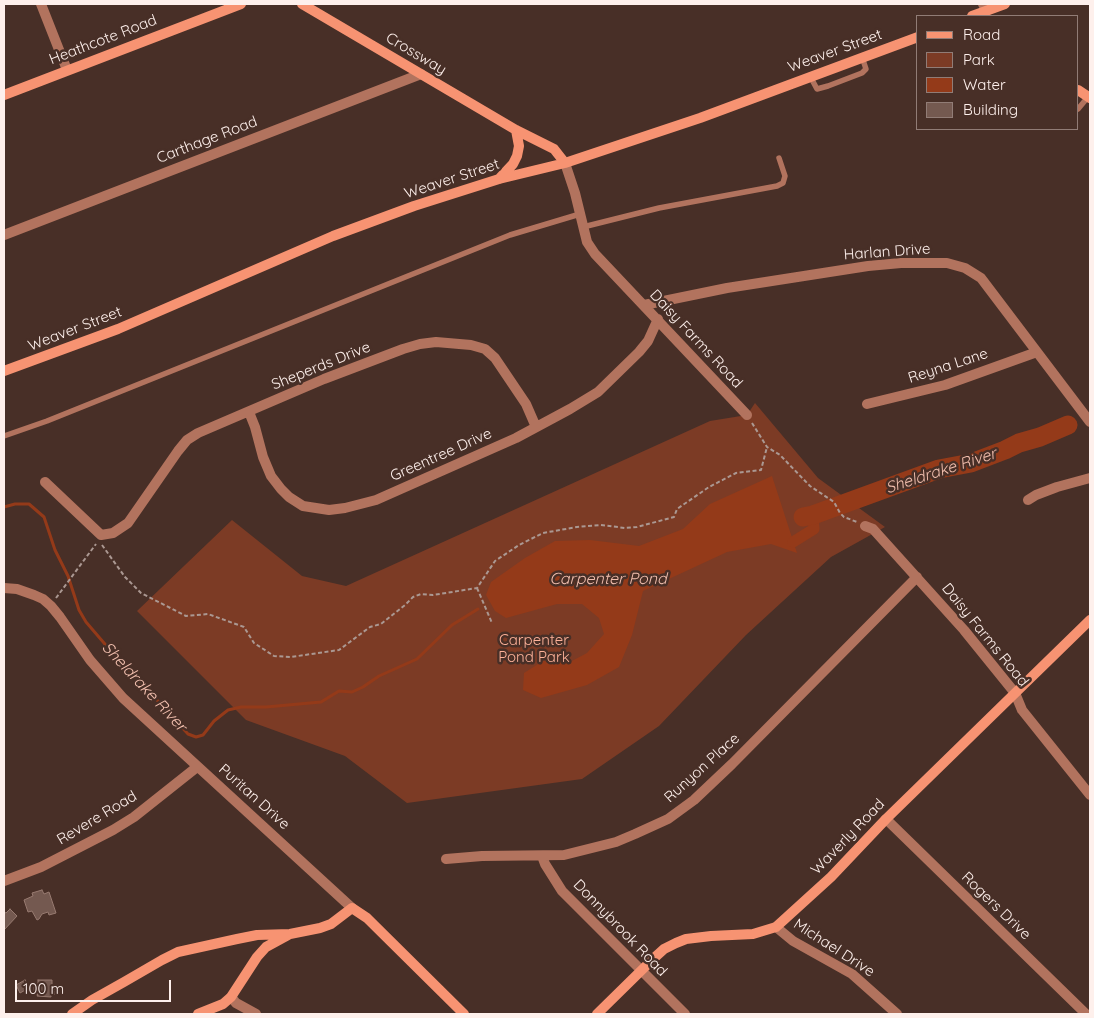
<!DOCTYPE html>
<html>
<head>
<meta charset="utf-8">
<style>
	body { margin:0 }
	#map { position:relative; width:1094px; height:1018px; overflow:hidden; background:#482f27; font-family:Quicksand,sans-serif }
	canvas { display:block }
	.frame { position:absolute; inset:0; border:5px solid #fef0ec; pointer-events:none }
	.legend { position:absolute; left:916px; top:15px; width:162px; height:115px; box-sizing:border-box; background:#482f27; border:1px solid #917c76; margin:0; padding:6px 9px; list-style:none; font-size:15px; color:#fef0ec }
	.legend li { display:flex; align-items:center; gap:10px; height:25px }
	.legend b { width:25px; border:1px solid #917c76 }
	.scale { position:absolute; left:15px; top:980px; width:156px; height:22px; box-sizing:border-box; border:2px solid #fef0ec; border-top:0; padding-left:6px; font-size:15px; line-height:18px; white-space:nowrap; color:#fef0ec; -webkit-text-stroke:4px #482f27; paint-order:stroke }
</style>
</head>
<body>
<div id="map">
<canvas width="1094" height="1018"></canvas>
<div class="frame"></div>
<ul class="legend">
<li><b style="height:6px;background:#f79372"></b>Road</li>
<li><b style="height:14px;background:#7c3b25"></b>Park</li>
<li><b style="height:14px;background:#943a19"></b>Water</li>
<li><b style="height:14px;background:#745950"></b>Building</li>
</ul>
<div class="scale">100 m</div>
</div>
<script>
const context = document.querySelector('canvas').getContext('2d');
context.lineJoin = 'round';
function fill(path, color) { context.fillStyle = color; context.fill(path, 'evenodd'); }
const toPath = rows => new Path2D(rows.map(r => 'M' + r).join(''));
function strokePath(path, color, width, dash) { context.strokeStyle = color; context.lineWidth = width; context.lineCap = dash ? 'butt' : 'round'; context.setLineDash(dash || []); context.stroke(path); }
function label(font, color, halo, rows, align = 'center') {
  context.font = font + ' Quicksand,sans-serif'; context.lineWidth = 5; context.setLineDash([]); context.textBaseline = 'middle'; context.strokeStyle = halo; context.fillStyle = color; for (const [text, x, y, turn = 0] of rows) {
    context.save(); context.translate(x, y); context.rotate((+turn || 0) * Math.PI / 180); context.textAlign = isNaN(turn) ? turn : align; if (halo) context.strokeText(text, 0, 0); context.fillText(text, 0, 0); context.restore();
  }
}
fill(toPath([
	[755,403,818,478,885,527,831,557,746,635,659,726,582,779,407,803,345,756,246,720,137,611,232,520,302,576,346,586,710,421,747,415]
]), '#7c3b25');
fill(toPath([
	[772,476,797,553,771,544,727,552,643,591,632,635,619,667,587,685,541,698,523,690,524,673,543,661,570,662,587,653,604,634,599,618,582,604,557,604,506,618,495,611,486,595,491,582,525,558,555,541,590,540,639,546,683,529,710,504]
]), '#943a19');
strokePath(toPath([
	[4,507,15,504,29,504,44,517,55,550,68,576,79,610,86,622,104,643,122,666,156,699,188,734,196,737,203,735,214,721,228,710,241,707,266,707,321,702,339,691,352,692,363,687,379,676,417,659,452,625,478,609]
]), '#943a19', 3);
strokePath(toPath([
	[793,542,814,529,813,515]
]), '#943a19', 11);
strokePath(toPath([
	[803,517,813,515,939,469,971,463,1005,450,1019,443,1040,437,1068,425]
]), '#943a19', 19);
const building = toPath([
	[42,890,44,894,49,892,56,913,49,915,48,912,42,914,39,919,37,920,32,911,28,912,24,900,33,896,32,893,42,890],
	[10,909,17,916,4,930,4,912,6,913,10,909],
	[25,980,29,988,20,993,16,985,25,980],
	[38,980,52,980,52,988,55,988,55,994,51,994,51,997,37,996,38,994,34,994,34,987,38,987,38,980]
]);
fill(building, '#745950');
strokePath(building, '#977a70', 1);
strokePath(toPath([
	[752,423,767,447,780,455,810,486,834,502,840,513,844,517,857,522],
	[102,545,125,577,141,593,186,616,208,614,244,627,254,643,274,656,291,657,339,650,370,627,381,624,405,605,413,597,421,594,433,595,477,588,495,561,519,545,543,533,577,527,601,525,625,528,637,527,674,517,677,509,709,487,736,473,761,470,767,447],
	[477,588,492,623],
	[56,598,96,544]
]), '#ab9892', 2, [4, 2.5]);
strokePath(toPath([
	[810,76,817,89,828,86,862,73,866,69,862,57],
	[1078,109,1088,97],
	[583,227,659,208,777,186,783,183,785,176,779,158],
	[4,436,47,421,510,235,580,214]
]), '#b2735e', 5.5);
strokePath(toPath([
	[41,4,67,70],
	[983,4,987,11],
	[565,163,575,193,587,242,595,254,747,415],
	[4,235,421,74],
	[644,305,727,288,868,266,901,263,947,263,965,268,981,278,1090,422],
	[867,404,945,385,1037,352],
	[249,412,255,427,263,457,271,476,281,489,289,497,303,506,329,510,345,508,376,500,516,438,570,409,598,392,639,352,648,341,658,319],
	[45,482,101,535,113,533,128,523,178,451,187,440,198,433,324,379,403,349,420,344,436,342,471,345,485,349,495,358,526,404,536,427],
	[1028,500,1036,495,1057,487,1090,478],
	[865,526,873,529,964,630,1015,693,1022,710,1090,795],
	[4,588,17,589,34,595,43,599,51,606,60,617,90,660,123,698,352,908],
	[886,819,1086,1014],
	[542,856,545,864,562,891,685,1014],
	[446,859,482,856,564,855,616,842,635,834,668,819,694,800,732,764,917,577],
	[4,881,41,867,113,830,134,817,197,767],
	[776,927,793,941,852,974,897,1014],
	[231,997,236,1003,256,1014]
]), '#b2735e', 10);
strokePath(toPath([
	[302,4,516,130,554,149,565,163],
	[972,16,1005,4],
	[1078,90,1090,98],
	[4,95,241,4],
	[499,179,513,164,517,156,519,146,516,130],
	[4,371,118,329,333,236,414,206,499,179,565,163,700,118,918,37],
	[72,1014,92,1000,124,982,162,960,178,952,237,939,257,935,290,934,320,928,331,924,352,908,367,918,464,1014],
	[198,1014,223,1004,231,997,257,957,266,947,288,935],
	[597,1014,653,959,664,949,676,943,686,939,711,936,753,934,776,927,831,877,886,819,1090,620]
]), '#f79372', 10);
label('15px', '#fef0ec', '#482f27', [
	["Heathcote Road",103,40,-21],
	["Weaver Street",835,51,-20],
	["Crossway",416,54,31],
	["Carthage Road",207,140,-21],
	["Weaver Street",452,179,-18],
	["Harlan Drive",887,252,-4],
	["Weaver Street",75,329,-21],
	["Daisy Farms Road",696,339,47],
	["Sheperds Drive",321,366,-22],
	["Reyna Lane",948,366,-18],
	["Greentree Drive",441,455,-24],
	["Daisy Farms Road",985,635,51],
	["Runyon Place",702,768,-42],
	["Puritan Drive",254,797,42],
	["Revere Road",97,818,-31],
	["Waverly Road",848,837,-46],
	["Rogers Drive",996,906,44],
	["Donnybrook Road",620,928,46],
	["Michael Drive",834,948,33]
]);
label('15px', '#feb299', '#482f27', [
	["Carpenter",534,640],
	["Pond Park",534,657]
]);
label('italic 16px', '#f2bfae', '#482f27', [
	["Sheldrake River",941,471,-18],
	["Carpenter Pond",608,579],
	["Sheldrake River",144,687,47]
]);
</script>
</body>
</html>
